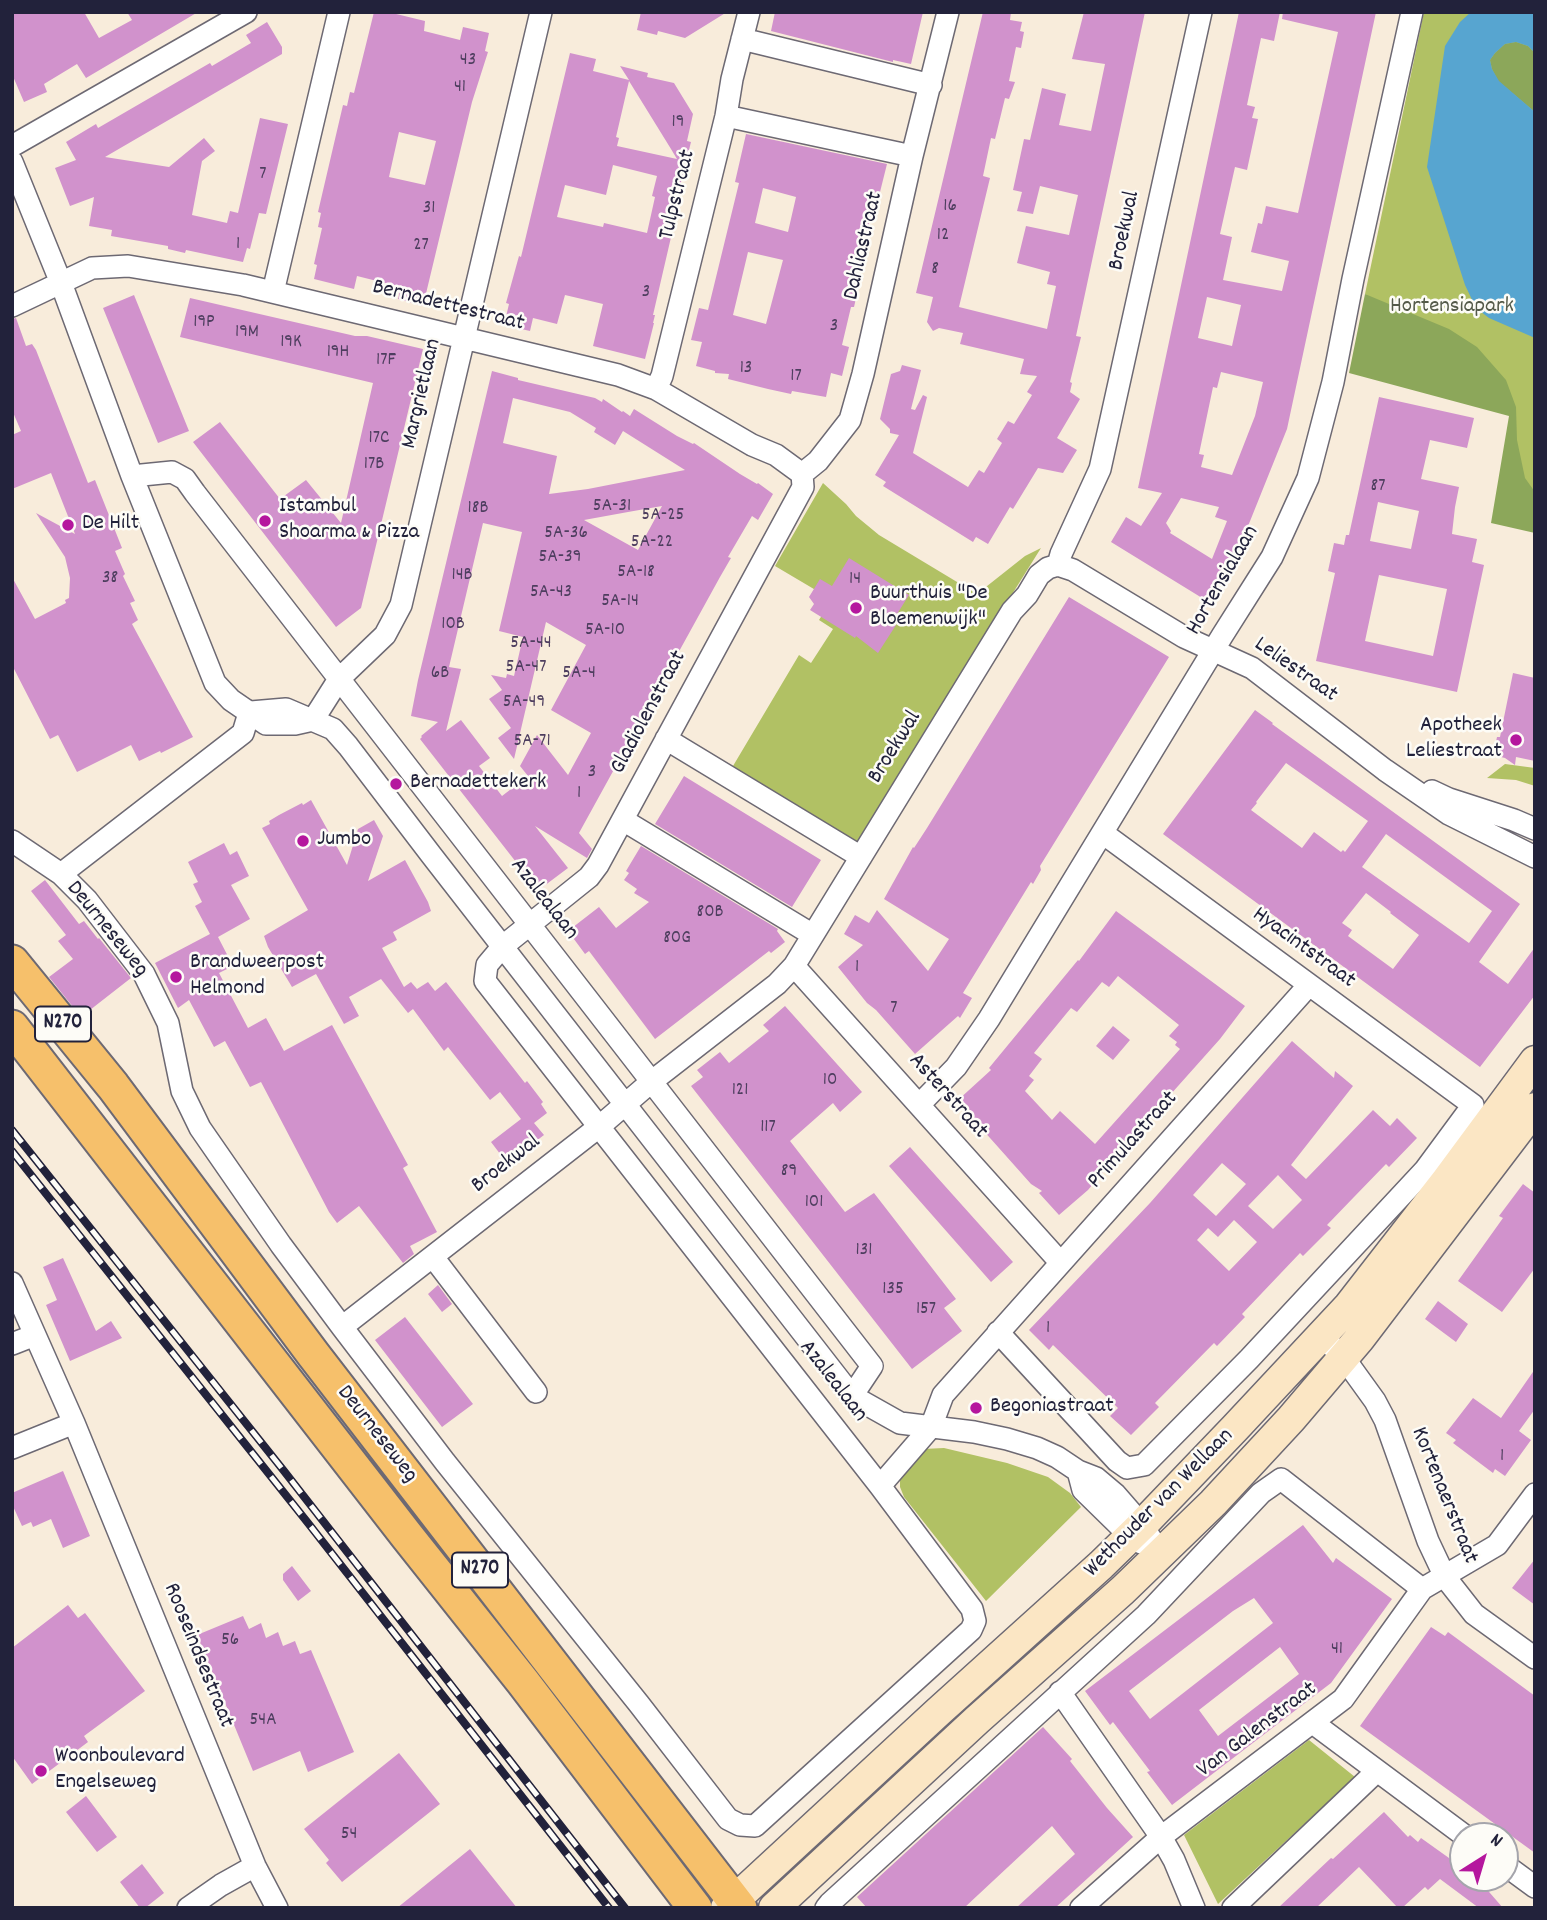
<!DOCTYPE html>
<html>
<head>
<meta charset="utf-8">
<style>
	body { margin:0 }
	#map { position:relative; width:1547px; height:1920px; overflow:hidden; background:#f8ecdb; font-family:Dekko,sans-serif }
	canvas { display:block }
	.frame { position:absolute; inset:0; border:14px solid #22223b; pointer-events:none }
	.north { position:absolute; left:1449px; top:1822px; width:70px; height:70px; box-sizing:border-box; background:#fdfcf7; border:2px solid #a5a5ac; border-radius:50%; rotate:37deg; font-size:19px; font-weight:700; line-height:28px; text-align:center; color:#22223b }
	.north::after { content:''; display:block; margin:auto; width:24px; height:32px; background:#b5179e; clip-path:polygon(50% 0,100% 100%,50% 72%,0 100%) }
</style>
</head>
<body>
<div id="map">
<canvas width="1547" height="1920"></canvas>
<div class="frame"></div>
<div class="north">N</div>
</div>
<script>
const context = document.querySelector('canvas').getContext('2d');
context.lineJoin = 'round';
function fill(path, color) { context.fillStyle = color; context.fill(path, 'evenodd'); }
const toPath = rows => new Path2D(rows.map(r => 'M' + r).join(''));
function strokePath(path, color, width, dash) { context.strokeStyle = color; context.lineWidth = width; context.lineCap = dash ? 'butt' : 'round'; context.setLineDash(dash || []); context.stroke(path); }
function label(font, color, halo, rows, align = 'center') {
  context.font = font + ' Dekko,sans-serif'; context.lineWidth = 5; context.setLineDash([]); context.textBaseline = 'middle'; context.strokeStyle = halo; context.fillStyle = color; for (const [text, x, y, turn = 0] of rows) {
    context.save(); context.translate(x, y); context.rotate((+turn || 0) * Math.PI / 180); context.textAlign = isNaN(turn) ? turn : align; if (halo) context.strokeText(text, 0, 0); context.fillText(text, 0, 0); context.restore();
  }
}
fill(toPath([
	[1424,12,1535,12,1535,528,1495,519,1513,406,1365,294],
	[823,483,846,504,856,516,879,535,977,594,1025,556,1041,548,853,848,733,766,799,655,811,663,833,629,819,620,826,609,824,595,775,566],
	[1505,764,1535,768,1535,786,1516,780,1487,778],
	[944,1448,1007,1463,1048,1477,1070,1493,1081,1507,986,1601,904,1497,900,1487,900,1478,923,1449],
	[1309,1740,1355,1777,1218,1904,1184,1835]
]), '#b1c164');
fill(toPath([
	[1516,42,1528,46,1535,53,1535,112,1498,81,1492,69,1490,60,1495,53,1505,44],
	[1365,294,1449,329,1477,347,1506,380,1516,407,1517,440,1525,478,1535,492,1535,533,1491,523,1509,416,1349,373]
]), '#8ca75a');
fill(toPath([
	[1471,12,1535,12,1535,53,1528,46,1516,42,1505,44,1495,53,1490,60,1492,69,1499,81,1535,112,1535,338,1489,318,1476,308,1465,285,1427,167,1445,46,1460,22]
]), '#57a5d0');
fill(toPath([
	[12,12,84,12,99,38,132,20,127,12,198,12,86,78,77,64,44,84,47,92,24,102,12,74],
	[374,12,388,12,425,21,424,31,460,40,463,27,489,33,485,51,488,52,472,102,423,306,398,299,401,287,357,276,354,289,314,279,317,265,314,264,322,228,318,227,321,213,318,212,325,182,343,105,347,106,350,92,354,93],
	[399,132,436,141,425,185,389,177],
	[641,12,727,12,685,38,658,31,657,35,637,30],
	[775,12,923,12,911,64,893,60,893,62,771,31],
	[983,12,1011,12,1010,20,1022,22,1020,31,1024,32,1021,48,1016,47,1009,81,1015,82,1009,99,1005,98,995,139,991,138,983,176,990,178,959,307,1047,329,1056,286,1047,284,1050,272,1017,263,1026,226,1069,235,1078,195,1040,186,1033,214,1017,211,1022,192,1013,190,1024,139,1030,140,1042,88,1066,94,1059,125,1091,131,1105,64,1072,59,1084,12,1145,12,1076,336,1081,337,1070,382,1072,383,1070,392,1080,399,1057,438,1077,450,1063,473,1038,468,1013,509,1010,507,988,544,976,537,973,542,883,486,886,482,875,475,899,435,890,433,890,429,880,419,891,374,900,371,902,365,921,370,911,409,915,410,923,395,927,397,913,453,968,487,979,470,984,473,1002,443,997,439,1008,421,1014,424,1032,395,1027,392,1037,376,1020,374,1024,359,960,344,963,333,939,328,933,331,927,322,933,297,916,293],
	[1239,12,1280,12,1274,41,1261,38,1247,105,1255,107,1252,118,1258,119,1247,170,1235,167,1220,234,1232,237,1223,280,1282,291,1289,261,1251,252,1258,223,1262,224,1266,206,1298,213,1338,32,1282,19,1283,12,1376,12,1287,429,1234,561,1232,560,1207,601,1111,542,1126,517,1141,526,1162,493,1138,488],
	[1207,297,1241,305,1232,346,1198,338],
	[1221,372,1263,382,1255,416,1232,475,1201,467,1204,455,1199,454,1213,387,1217,388],
	[1181,498,1219,507,1215,517,1227,521,1212,559,1170,533,1171,531,1166,523],
	[267,22,282,47,282,54,105,157,169,167,204,138,215,151,202,161,192,215,227,223,230,211,238,213,260,118,288,124,266,214,259,213,250,249,247,248,243,262,186,250,185,253,168,249,168,246,111,236,112,230,89,226,94,197,70,206,55,168,76,160,66,142,96,124,98,128,210,63,212,66,251,43,246,35],
	[570,53,596,59,593,71,629,80,620,66,648,73,647,77,674,83,693,114,687,141,691,142,675,206,678,207,653,315,655,315,653,323,654,323,645,359,593,346,603,304,565,295,557,324,533,318,530,331,504,325,509,304,506,303,519,256,521,257],
	[629,81,671,149,677,159,617,146,619,138,616,137],
	[613,165,657,176,652,196,655,197,647,233,604,223,603,227,557,217,565,185,606,195],
	[746,134,887,164,875,212,872,211,856,274,858,275,855,289,858,290,854,307,851,307,842,345,849,347,842,376,831,373,826,397,792,391,791,394,768,389,728,379,729,374,715,373,715,371,696,366,702,342,691,340,699,308,708,310,739,183,735,182],
	[763,188,796,197,788,232,755,223],
	[748,252,783,260,766,324,733,315],
	[134,295,189,431,158,443,103,308],
	[190,298,355,336,367,336,423,349,361,608,336,627,193,442,220,422,280,499,306,480,341,523,373,383,180,337],
	[16,318,26,346,32,344,36,350,88,483,95,480,122,548,115,551,125,574,123,576,135,601,130,603,138,620,132,624,193,737,161,753,160,751,139,761,131,745,77,772,58,735,50,739,12,665,12,577,35,619,66,603,65,600,69,598,70,578,65,557,36,513,75,534,51,473,12,489,12,435,21,431,12,410,12,319],
	[492,371,518,378,518,380,595,398,602,402,603,399,622,412,623,411,630,416,634,409,677,436,693,444,694,443,740,474,757,484,758,483,773,494,758,520,752,516,728,557,731,558,720,577,579,833,592,849,587,858,535,826,568,868,540,889,537,889,420,739,422,737,421,736,438,722,411,716,418,680],
	[513,398,570,412,596,428,594,432,615,445,623,431,685,470,588,489,549,494,557,456,503,443],
	[662,506,638,550,584,520,628,512],
	[483,523,522,532,499,631,523,637,514,676,507,674,506,678,491,675,502,690,489,699,511,728,498,738,514,759,546,622,586,645,551,710,591,733,568,775,537,735,520,766,528,776,502,796,479,766,490,758,461,720,446,731,461,669,449,667],
	[1379,397,1474,418,1467,448,1430,440,1421,479,1459,487,1455,507,1452,534,1477,539,1472,562,1484,565,1457,692,1316,661,1335,573,1328,571,1334,543,1344,545,1346,535,1349,535],
	[1378,502,1419,511,1411,549,1370,541],
	[1379,575,1447,589,1433,656,1365,641],
	[849,558,909,595,892,622,896,625,878,653,856,636,855,638,810,610,814,604,809,597,820,579,832,586],
	[1069,597,1169,657,1040,866,1041,870,1033,884,1031,882,963,993,972,998,960,1018,958,1016,915,1054,876,1010,867,1003,838,967,863,945,844,934,855,915,869,923,877,910,928,971,949,939,884,899,913,847,914,848,927,828],
	[1513,673,1535,678,1535,761,1516,757,1515,765,1505,758,1493,755,1497,737,1500,737],
	[1255,710,1273,723,1272,724,1520,904,1479,962,1508,984,1535,947,1535,995,1480,1067,1163,834],
	[1286,763,1368,821,1345,852,1343,850,1341,852,1314,832,1302,848,1251,810,1257,803,1256,802],
	[1386,834,1492,911,1469,943,1362,867],
	[1366,893,1391,912,1390,913,1419,935,1393,969,1348,936,1352,930,1342,923],
	[684,776,821,860,792,907,655,824],
	[311,800,347,865,358,829,374,820,383,836,368,881,405,860,428,902,431,911,393,932,397,940,382,948,404,987,411,982,417,989,428,982,435,991,446,982,525,1083,527,1081,543,1102,541,1104,547,1113,534,1123,544,1135,507,1163,491,1142,521,1119,500,1092,490,1100,448,1047,444,1051,413,1009,408,1013,381,979,349,997,359,1016,344,1024,316,974,292,987,268,947,264,936,308,910,262,828,270,824,269,821,279,815,302,803,303,805],
	[224,843,230,855,237,851,249,876,231,885,250,919,218,937,233,966,219,973,248,1028,266,1018,284,1051,332,1025,408,1165,403,1168,437,1232,410,1246,414,1254,403,1263,359,1206,337,1223,329,1212,261,1082,250,1087,225,1041,214,1047,189,1000,178,1008,155,963,210,934,195,906,202,902,193,884,198,882,188,862],
	[641,846,778,929,777,931,785,942,771,953,769,951,655,1039,589,951,585,954,568,931,599,907,616,928,649,902,634,893,637,889,624,880,629,873,626,871],
	[45,880,79,924,84,921,98,939,99,938,131,978,81,1017,49,977,73,959,58,941,66,935,31,891],
	[1116,911,1245,1006,1220,1039,1129,1141,1088,1190,1059,1215,1039,1193,1042,1191,1031,1184,982,1129,975,1123,970,1115,957,1101,991,1070,989,1068,1078,960,1079,961],
	[1118,976,1179,1025,1169,1036,1177,1042,1175,1045,1180,1049,1095,1144,1060,1111,1052,1120,1025,1091,1034,1080,1029,1076,1042,1059,1034,1053,1066,1014,1071,1008,1077,1012,1102,982,1109,987],
	[785,1006,862,1092,840,1112,833,1103,790,1141,845,1212,874,1193,956,1299,944,1308,962,1331,912,1369,691,1086,703,1077,697,1070,720,1052,729,1063,769,1031,763,1025],
	[1113,1026,1130,1040,1113,1060,1096,1046],
	[1292,1041,1334,1078,1335,1071,1353,1086,1291,1165,1306,1179,1373,1110,1390,1126,1397,1118,1417,1138,1389,1167,1386,1164,1354,1197,1327,1225,1331,1228,1303,1256,1300,1253,1242,1314,1245,1317,1217,1346,1214,1343,1155,1403,1159,1407,1131,1435,1110,1416,1118,1408,1053,1345,1049,1350,1029,1330,1150,1203],
	[1222,1163,1246,1184,1216,1216,1193,1195],
	[1278,1175,1302,1200,1273,1229,1248,1206],
	[1234,1220,1257,1242,1229,1271,1197,1240,1208,1228,1218,1237],
	[910,1147,1013,1262,991,1282,889,1166],
	[1523,1184,1535,1193,1535,1268,1502,1312,1458,1281,1503,1218,1499,1216],
	[63,1258,96,1331,111,1321,122,1338,70,1361,46,1305,57,1300,43,1267],
	[438,1285,452,1304,442,1312,428,1294],
	[1438,1301,1468,1324,1456,1342,1425,1319],
	[405,1317,473,1404,442,1427,375,1340],
	[1535,1369,1535,1409,1519,1431,1531,1440,1505,1476,1495,1469,1493,1473,1453,1443,1456,1440,1446,1433,1473,1398,1501,1418],
	[63,1471,90,1536,63,1548,51,1519,33,1527,31,1522,22,1526,12,1504,12,1493],
	[1303,1525,1333,1563,1336,1558,1392,1599,1331,1683,1172,1805,1147,1772,1150,1771,1113,1722,1110,1725,1085,1691],
	[1254,1598,1273,1623,1150,1719,1129,1691,1233,1611],
	[1280,1647,1299,1674,1218,1736,1199,1710],
	[1535,1559,1535,1605,1512,1588],
	[292,1566,311,1591,298,1601,283,1580,283,1574],
	[68,1605,78,1618,85,1613,145,1691,84,1736,88,1742,32,1784,12,1756,12,1648],
	[243,1616,249,1629,261,1623,266,1638,278,1632,283,1646,295,1641,300,1654,311,1650,354,1752,308,1772,300,1751,253,1771,197,1635],
	[1431,1627,1445,1636,1448,1632,1535,1696,1535,1853,1360,1726],
	[1043,1727,1072,1759,1070,1761,1107,1808,1133,1837,1055,1908,1016,1908,1075,1854,1052,1826,964,1908,867,1908,857,1897],
	[399,1753,440,1804,342,1882,326,1863,329,1860,304,1829],
	[86,1796,117,1837,97,1852,66,1812],
	[1384,1812,1408,1837,1410,1835,1418,1842,1421,1838,1463,1868,1463,1878,1477,1878,1503,1908,1479,1908,1440,1879,1428,1890,1425,1887,1402,1908,1398,1908,1359,1867,1316,1908,1278,1908,1331,1858,1333,1859],
	[470,1849,517,1908,397,1908],
	[142,1864,164,1893,145,1908,140,1908,120,1882]
]), '#d192cc');
const street = toPath([
	[742,39,931,85],
	[726,116,912,156],
	[12,146,246,12],
	[12,162,61,283,132,476,215,683,231,700,266,724,295,724,313,720,339,679,385,635,401,605,541,12],
	[273,292,339,12],
	[12,306,92,268,128,266,243,285,618,375,656,389,752,445,776,455,802,474],
	[656,389,662,376,726,116,732,79,749,12],
	[802,474,818,461,850,420,863,374,912,156,948,12],
	[132,476,172,472,185,479,195,493,872,1366,852,1396],
	[1058,565,1073,570,1184,637,1252,668,1385,770,1449,814,1535,857],
	[251,712,286,709,333,729,348,746,432,856,852,1396,900,1423,974,1432,1007,1439,1037,1448,1057,1457,1078,1471,1096,1478,1115,1494,1142,1525,1161,1554],
	[666,739,861,857],
	[1432,791,1449,799,1514,820,1535,829],
	[623,820,813,935],
	[12,841,61,874,87,900,144,974,168,1023,182,1091,200,1128,281,1245,342,1327,445,1462,639,1704,728,1819,740,1825,755,1826,971,1630,975,1621,972,1609,880,1486,485,981,487,965,503,946,589,877,598,865,803,487,802,474],
	[61,874,243,733,249,713],
	[794,966,1060,1262],
	[919,1105,956,1067,989,1019,1222,636,1272,557,1308,478,1333,382,1353,279,1412,12],
	[433,1257,536,1392],
	[12,1283,74,1423,255,1866,277,1908],
	[342,1327,600,1126,651,1082,777,984,794,966,1012,611,1027,595,1039,575,1048,568,1058,565,1061,554,1100,469,1201,12],
	[998,1332,1117,1461,1127,1468,1144,1465,1249,1359,1425,1170,1473,1105,1104,834],
	[1322,1336,1344,1358,1375,1401,1385,1420,1428,1541,1445,1577,1474,1614,1535,1658],
	[12,1344,35,1335],
	[12,1448,74,1423],
	[1078,1471,1083,1490,1130,1536,1141,1543],
	[880,1486,931,1427,943,1395,1309,985],
	[1060,1692,1161,1837,1174,1860,1194,1908],
	[1313,1723,1465,1836],
	[1505,1865,1535,1887],
	[188,1908,221,1885,255,1866],
	[826,1908,830,1903,1146,1615,1261,1493,1281,1479,1422,1589],
	[1081,1908,1161,1837,1343,1699,1422,1589,1497,1545,1535,1494],
	[1233,1908,1377,1771]
]);
const secondary = toPath([
	[726,1908,938,1712,1101,1565,1142,1525,1235,1428,1349,1306,1447,1180,1535,1061],
	[774,1908,977,1720,1123,1590,1213,1503,1291,1419,1360,1338,1535,1108]
]);
const primary = toPath([
	[12,962,113,1086,313,1354,740,1908],
	[12,1027,407,1536,523,1682,695,1908]
]);
strokePath(street, '#6d6973', 24);
strokePath(secondary, '#6d6973', 33);
strokePath(primary, '#6d6973', 37);
strokePath(street, '#fff', 21);
strokePath(secondary, '#fbe6c4', 30);
strokePath(primary, '#f6c06b', 33);
const rail = toPath([
	[12,1130,284,1471,625,1908],
	[12,1151,308,1523,609,1908]
]);
strokePath(rail, '#22223b', 8);
strokePath(rail, '#fdfcf7', 5, [16]);
for (const [x, y, r, color] of [
	[265,521,7,"#b5179e"],
	[68,525,7,"#b5179e"],
	[856,608,7,"#b5179e"],
	[1516,740,7,"#b5179e"],
	[396,784,7,"#b5179e"],
	[303,841,7,"#b5179e"],
	[176,977,7,"#b5179e"],
	[976,1408,7,"#b5179e"],
	[41,1771,7,"#b5179e"]
]) { const dot = new Path2D(); dot.arc(x, y, r, 0, 2 * Math.PI); context.fillStyle = color; context.fill(dot); strokePath(dot, '#fdfcf7', 2.5); }
label('19px', '#4e3e5f', null, [
	["43",468,61],
	["41",460,88],
	["19",678,123],
	["7",263,175],
	["16",950,207],
	["31",429,209],
	["12",943,236],
	["1",238,245],
	["27",421,246],
	["8",935,270],
	["3",646,293],
	["19P",204,323],
	["3",834,327],
	["19M",247,333],
	["19K",291,343],
	["19H",338,353],
	["17F",386,361],
	["13",746,369],
	["17",796,377],
	["17C",379,439],
	["17B",374,465],
	["87",1378,487],
	["5A-31",612,507],
	["18B",478,509],
	["5A-25",663,516],
	["5A-36",566,534],
	["5A-22",652,543],
	["5A-39",560,558],
	["5A-18",636,573],
	["14B",462,576],
	["38",110,579],
	["14",855,580],
	["5A-43",551,593],
	["5A-14",620,602],
	["10B",453,625],
	["5A-10",605,631],
	["5A-44",531,644],
	["5A-47",526,668],
	["6B",440,674],
	["5A-4",579,674],
	["5A-49",524,703],
	["5A-71",532,742],
	["3",592,773],
	["1",579,794],
	["80B",710,913],
	["80G",677,939],
	["1",857,968],
	["7",894,1009],
	["10",830,1081],
	["121",740,1091],
	["117",768,1128],
	["89",789,1172],
	["101",814,1203],
	["131",864,1251],
	["135",893,1290],
	["157",926,1310],
	["1",1048,1329],
	["1",1502,1457],
	["56",230,1641],
	["41",1337,1650],
	["54A",263,1721],
	["54",349,1835]
]);
for (const [x, y, w] of [
	[63,1024,56],
	[480,1570,56]
]) { const box = new Path2D(); box.roundRect(x - w / 2, y - 17.5, w, 35, 5); context.fillStyle = '#fdfcf7'; context.fill(box); strokePath(box, '#22223b', 2); }
label('bold 21px', '#22223b', null, [
	["N270",63,1024],
	["N270",480,1570]
]);
label('23px', '#22223b', '#fdfcf7', [
	["Tulpstraat",679,195,-76],
	["Broekwal",1126,231,-78],
	["Dahliastraat",865,246,-77],
	["Bernadettestraat",448,307,14],
	["Margrietlaan",423,394,-77],
	["Hortensialaan",1224,581,-60],
	["Leliestraat",1295,671,35],
	["Gladiolenstraat",650,713,-62],
	["Broekwal",896,748,-58],
	["Azalealaan",543,900,52],
	["Deurneseweg",106,930,51],
	["Hyacintstraat",1303,949,36],
	["Asterstraat",947,1097,48],
	["Primulastraat",1134,1141,-48],
	["Broekwal",507,1165,-38],
	["Azalealaan",832,1382,52],
	["Deurneseweg",376,1435,52],
	["Kortenaerstraat",1443,1496,68],
	["Wethouder van Wellaan",1160,1504,-45],
	["Rooseindsestraat",197,1656,68],
	["Van Galenstraat",1258,1731,-37]
]);
label('23px', '#545a49', '#fdfcf7', [
	["Hortensiapark",1452,308]
]);
label('23px', '#22223b', '#fdfcf7', [
	["Istambul",279,508],
	["Shoarma & Pizza",279,534],
	["De Hilt",82,525],
	["Buurthuis \"De",870,595],
	["Bloemenwijk\"",870,621],
	["Apotheek",1502,727,"right"],
	["Leliestraat",1502,753,"right"],
	["Bernadettekerk",410,784],
	["Jumbo",317,841],
	["Brandweerpost",190,964],
	["Helmond",190,990],
	["Begoniastraat",990,1408],
	["Woonboulevard",55,1758],
	["Engelseweg",55,1784]
], 'left');
</script>
</body>
</html>
